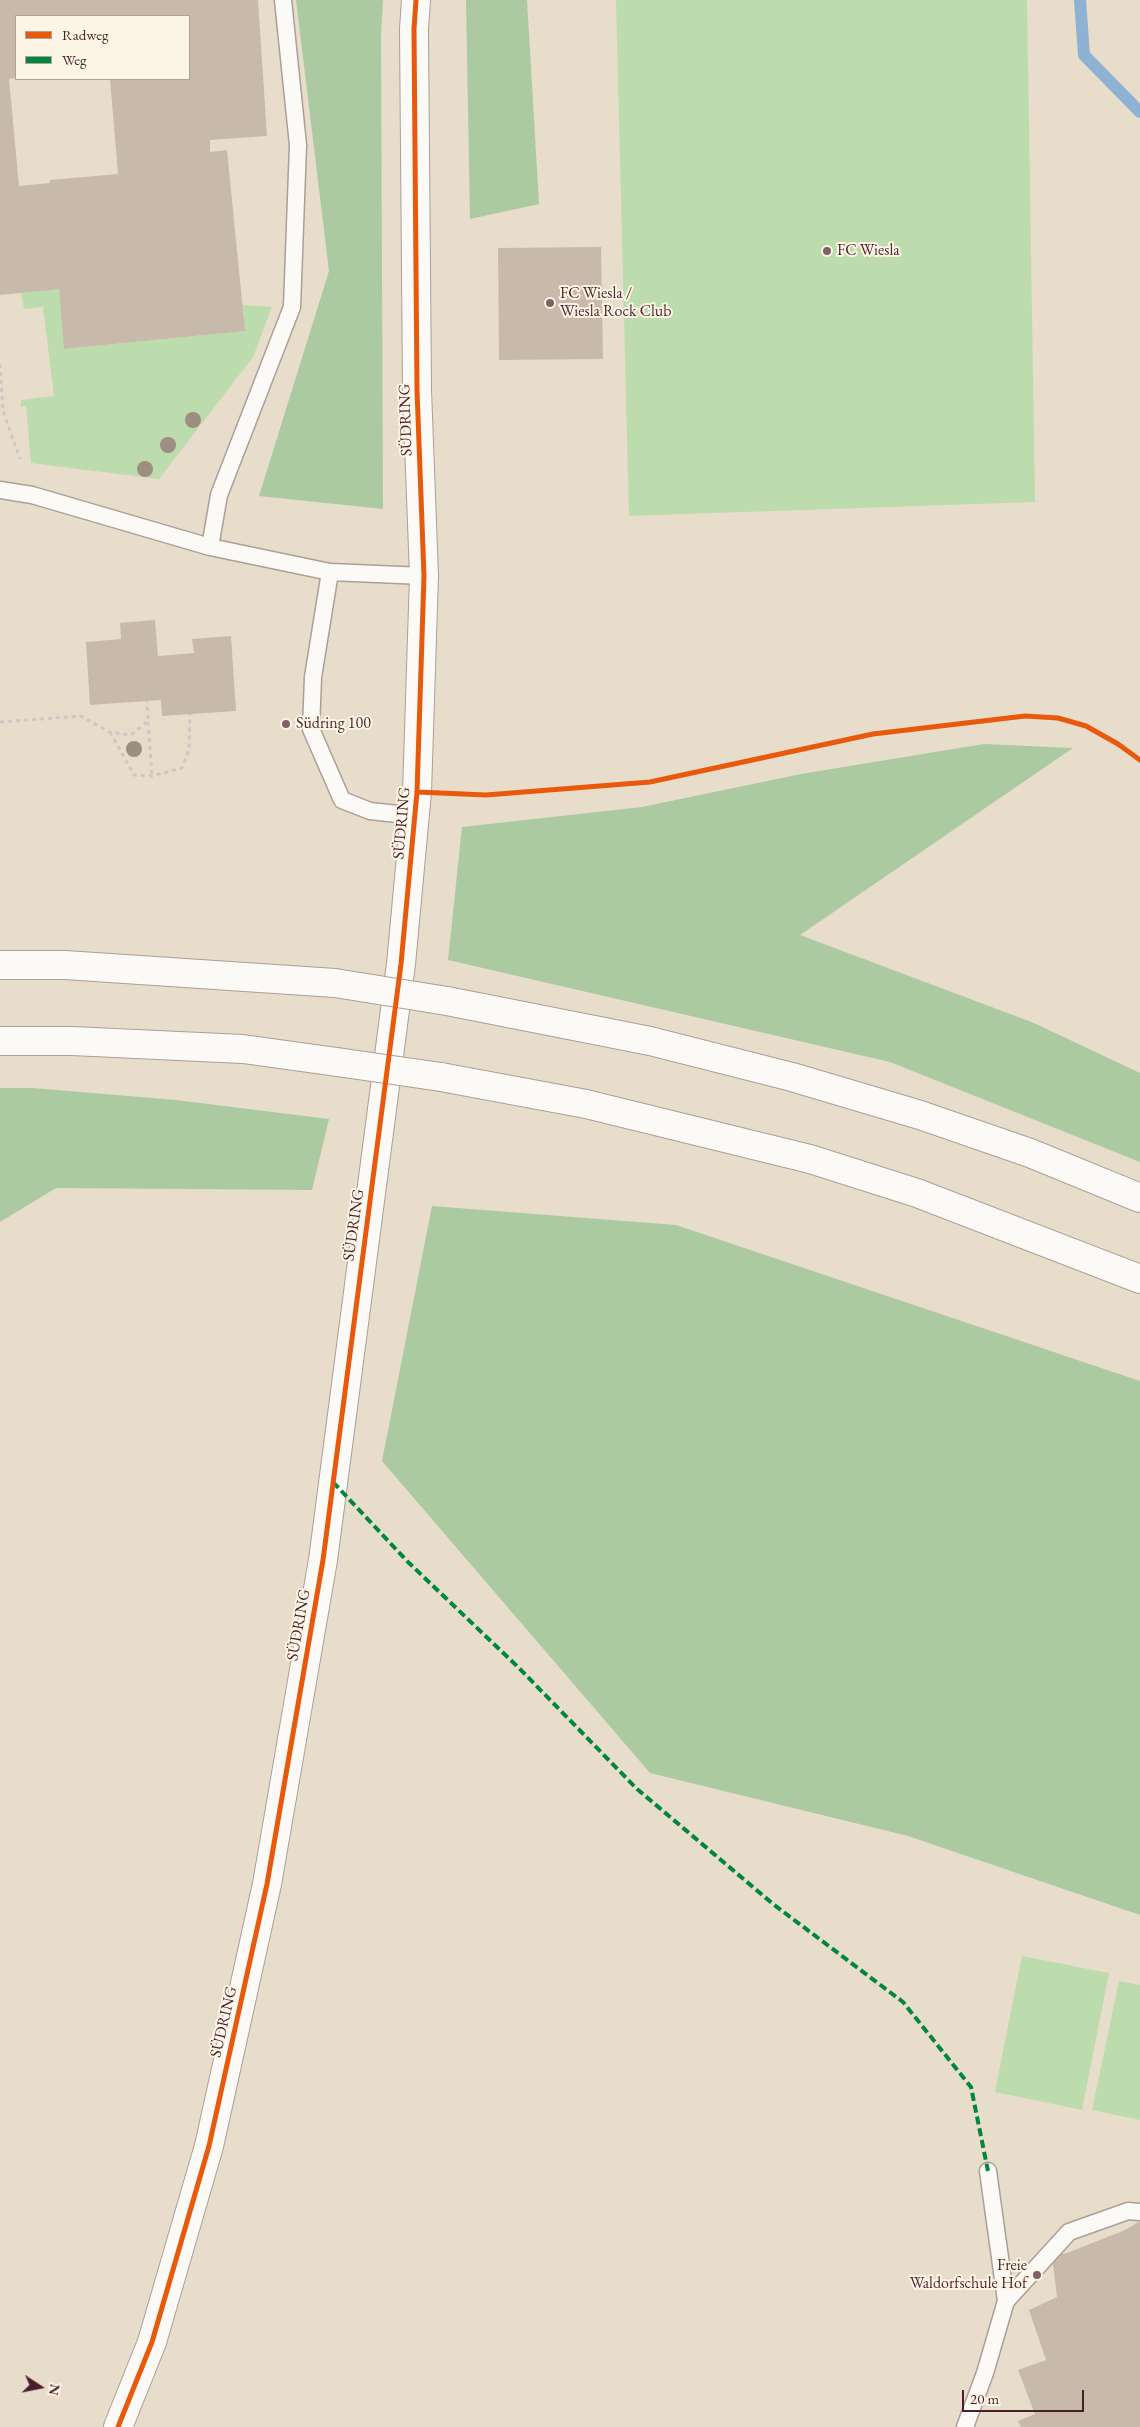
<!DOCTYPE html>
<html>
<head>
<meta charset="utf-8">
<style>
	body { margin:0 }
	#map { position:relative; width:1140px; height:2427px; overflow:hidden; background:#e8dccb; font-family:"EB Garamond",serif }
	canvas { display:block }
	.legend { position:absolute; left:15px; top:15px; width:175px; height:65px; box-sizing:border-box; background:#fcf5e5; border:1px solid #b59f9b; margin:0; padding:6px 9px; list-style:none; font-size:15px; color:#4a1f2b }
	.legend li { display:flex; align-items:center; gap:10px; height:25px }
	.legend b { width:25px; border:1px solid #b59f9b }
	.north { position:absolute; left:15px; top:2362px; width:50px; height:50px; -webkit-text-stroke:4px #fcf5e5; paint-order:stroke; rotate:101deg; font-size:14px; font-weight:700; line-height:20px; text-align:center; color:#4a1f2b }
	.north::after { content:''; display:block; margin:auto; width:18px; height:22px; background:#4a1f2b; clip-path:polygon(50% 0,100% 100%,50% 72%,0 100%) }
	.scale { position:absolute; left:962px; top:2390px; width:122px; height:22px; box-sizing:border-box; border:2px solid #4a1f2b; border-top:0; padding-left:6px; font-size:15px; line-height:18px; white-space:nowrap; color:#4a1f2b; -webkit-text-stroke:4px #fcf5e5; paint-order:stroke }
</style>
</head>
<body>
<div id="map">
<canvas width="1140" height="2427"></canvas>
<ul class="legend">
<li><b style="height:6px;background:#e8590c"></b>Radweg</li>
<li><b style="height:6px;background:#00873e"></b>Weg</li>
</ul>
<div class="north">N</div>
<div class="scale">20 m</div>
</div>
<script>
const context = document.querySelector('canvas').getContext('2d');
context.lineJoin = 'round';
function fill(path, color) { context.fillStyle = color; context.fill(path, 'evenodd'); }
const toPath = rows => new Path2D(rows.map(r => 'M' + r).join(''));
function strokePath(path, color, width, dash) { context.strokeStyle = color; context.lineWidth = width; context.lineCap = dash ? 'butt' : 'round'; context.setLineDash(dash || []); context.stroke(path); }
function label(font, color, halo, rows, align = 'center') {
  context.font = font + ' "EB Garamond",serif'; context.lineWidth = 4; context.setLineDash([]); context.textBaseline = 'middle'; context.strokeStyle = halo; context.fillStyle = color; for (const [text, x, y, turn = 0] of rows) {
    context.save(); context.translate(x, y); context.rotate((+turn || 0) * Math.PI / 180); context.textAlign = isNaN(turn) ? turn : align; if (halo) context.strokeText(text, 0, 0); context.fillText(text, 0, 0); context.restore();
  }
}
fill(toPath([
	[616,0,1027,0,1035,502,629,516],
	[59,289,65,349,244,331,243,305,272,307,253,357,159,479,31,463,26,406,21,407,21,400,54,396,43,307,24,309,21,292],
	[1022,1956,1109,1973,1082,2110,995,2092],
	[1119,1981,1140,1985,1140,2120,1092,2110]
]), '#bddcad');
fill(toPath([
	[296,0,383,0,381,35,383,509,259,496,329,271],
	[466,0,527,0,539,204,470,219],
	[984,744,1073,748,800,935,1034,1023,1140,1073,1140,1162,890,1062,448,960,462,827,642,807,801,774],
	[0,1088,33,1088,176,1100,329,1119,312,1190,56,1188,0,1222],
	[432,1206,676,1225,1140,1381,1140,1915,908,1836,650,1773,382,1461]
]), '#accaa1');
strokePath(toPath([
	[1080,0,1084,55,1140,112]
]), '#8eb2d3', 12);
fill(toPath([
	[0,0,258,0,267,136,210,140,210,152,227,150,245,331,64,349,59,289,0,295],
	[16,16,189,16,189,79,110,79,118,174,50,180,50,183,19,186,9,79,16,78],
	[601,247,603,359,499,360,498,248],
	[155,620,158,656,194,653,192,639,231,636,236,711,162,716,161,700,90,705,86,642,121,639,120,623],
	[1140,2221,1140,2427,1021,2427,1018,2421,1035,2414,1018,2370,1046,2360,1029,2310,1057,2297,1052,2256,1067,2253,1125,2230]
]), '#c8baaa');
const service = toPath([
	[0,490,32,495,210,547,330,572,424,576],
	[210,547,219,495,292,307,298,145,283,0],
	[330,572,313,677,311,729,342,800,370,811,416,816],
	[1006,2301,1069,2232,1128,2211,1140,2212],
	[965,2427,985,2373,1006,2301,988,2171]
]);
const tertiary = toPath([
	[118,2427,152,2342,209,2146,267,1884,323,1560,401,964,417,792,424,576,417,390,414,29,416,0]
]);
const trunk = toPath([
	[0,965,65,965,335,983],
	[447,1001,650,1041,792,1077,920,1115,1030,1153,1140,1198],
	[0,1041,72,1041,243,1049,337,1062],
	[441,1077,586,1104,810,1159,917,1193,1140,1279]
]);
strokePath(service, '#ab9f97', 19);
strokePath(tertiary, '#ab9f97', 30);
strokePath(trunk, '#ab9f97', 30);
strokePath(toPath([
	[0,364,3,411,20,459],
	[0,722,81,716,109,732,131,735,148,721,147,701],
	[148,722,152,776],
	[110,732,134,775,152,776,182,768,189,750,190,714]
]), '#cec8c5', 3, [4, 4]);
strokePath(service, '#fcfaf7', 16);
strokePath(tertiary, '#fcfaf7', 28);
strokePath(trunk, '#fcfaf7', 28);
const trunkBridge = toPath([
	[335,983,447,1001],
	[337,1062,441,1077]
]);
strokePath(trunkBridge, '#ab9f97', 30, []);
strokePath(trunkBridge, '#fcfaf7', 28);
strokePath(toPath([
	[333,1482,408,1562,519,1668,637,1789,773,1904,903,2002,971,2087,988,2171]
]), '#00873e', 4, [8, 4]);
strokePath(toPath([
	[417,792,486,795,650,782,873,734,1025,716,1058,718,1086,726,1118,744,1140,760],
	[118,2427,152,2342,209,2146,267,1884,323,1560,401,964,417,792,424,576,417,390,414,29,416,0]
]), '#e8590c', 5);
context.fillStyle = '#9c8e81';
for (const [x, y] of [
	[193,420],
	[168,445],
	[145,469],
	[134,749]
]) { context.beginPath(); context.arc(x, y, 8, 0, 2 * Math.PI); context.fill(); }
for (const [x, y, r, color] of [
	[827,251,5,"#816163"],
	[550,303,5,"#816163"],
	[286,724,5,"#816163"],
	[1037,2275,5,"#816163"]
]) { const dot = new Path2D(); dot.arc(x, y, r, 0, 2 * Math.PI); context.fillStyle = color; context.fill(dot); strokePath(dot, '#fcf5e5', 2); }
label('16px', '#4a1f2b', '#fcf5e5', [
	["FC Wiesla",837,251],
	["FC Wiesla /",560,294],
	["Wiesla Rock Club",560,312],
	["Südring 100",296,724],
	["Freie",1027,2266,"right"],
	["Waldorfschule Hof",1027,2284,"right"]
], 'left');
label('16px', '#4a1f2b', '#fcf5e5', [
	["SÜDRING",406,420,-92],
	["SÜDRING",402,823,-85],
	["SÜDRING",354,1225,-82],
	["SÜDRING",299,1625,-80],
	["SÜDRING",224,2022,-77]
]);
</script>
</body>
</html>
